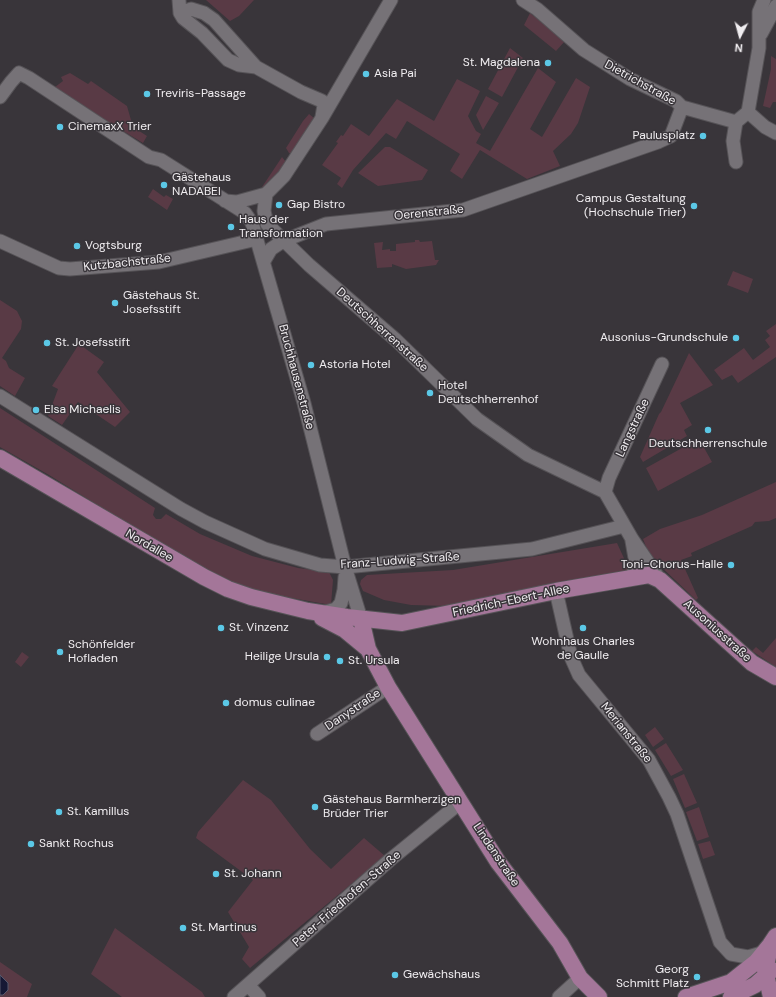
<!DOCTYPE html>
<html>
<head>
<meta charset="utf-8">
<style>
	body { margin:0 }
	#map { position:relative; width:776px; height:997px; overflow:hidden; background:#39353a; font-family:"DM Sans",sans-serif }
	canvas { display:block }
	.north { position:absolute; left:720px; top:16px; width:40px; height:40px; -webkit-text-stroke:3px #39353a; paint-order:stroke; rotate:186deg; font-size:11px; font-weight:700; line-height:16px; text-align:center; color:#f0edf0 }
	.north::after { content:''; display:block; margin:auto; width:14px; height:18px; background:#f0edf0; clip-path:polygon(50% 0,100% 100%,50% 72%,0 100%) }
</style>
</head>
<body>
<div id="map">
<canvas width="776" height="997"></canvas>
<div class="north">N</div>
</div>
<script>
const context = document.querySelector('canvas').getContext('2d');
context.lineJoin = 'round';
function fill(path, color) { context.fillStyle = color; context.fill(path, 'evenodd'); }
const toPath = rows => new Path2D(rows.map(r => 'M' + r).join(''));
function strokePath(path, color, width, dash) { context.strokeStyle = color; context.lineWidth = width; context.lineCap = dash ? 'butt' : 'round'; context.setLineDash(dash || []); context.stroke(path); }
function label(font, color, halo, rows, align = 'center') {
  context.font = font + ' "DM Sans",sans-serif'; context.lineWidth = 3; context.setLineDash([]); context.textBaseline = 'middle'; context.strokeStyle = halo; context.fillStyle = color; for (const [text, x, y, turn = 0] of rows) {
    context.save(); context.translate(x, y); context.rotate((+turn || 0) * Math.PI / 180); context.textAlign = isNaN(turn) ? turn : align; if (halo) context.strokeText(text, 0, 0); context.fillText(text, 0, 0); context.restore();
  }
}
fill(toPath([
	[206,0,254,0,239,16,230,21],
	[530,13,565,41,556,51,524,25],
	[510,48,523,58,502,97,488,89],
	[771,56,776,59,776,102,773,102,770,108,763,106,771,69],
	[538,68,556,82,530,129,542,137,576,78,590,87,578,123,571,134,553,151,560,166,527,179,480,150,462,179,450,171,460,154,407,121,396,139,386,133,353,170,342,188,337,184,341,178,322,165,338,143,336,142,341,135,343,136,351,124,369,136,397,99,434,121,457,79,480,91,468,116,476,131,481,134,476,143,490,151],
	[70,73,88,84,91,81,127,106,133,127,147,136,143,143,67,97,55,87,63,81,61,77],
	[486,96,499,103,483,130,476,115],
	[309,114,314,118,291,154,289,153,286,148,303,121],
	[385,147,390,147,428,170,422,180,378,186,358,173],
	[282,157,286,162,278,174,264,190,262,187],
	[153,189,164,197,166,195,173,199,167,210,148,197],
	[415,240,419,240,420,242,432,241,435,260,439,260,436,265,406,269,392,264,392,267,377,268,374,243,383,242,382,250,390,249,390,251,396,251,396,244,415,242],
	[733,271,753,279,748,293,727,285],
	[0,300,17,311,22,321,21,329,2,358,6,361,9,368,25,378,15,396,0,386],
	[776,324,776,357,738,383,732,375,722,380,714,370,744,348,753,360,770,347,765,340,770,336,766,331],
	[79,344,104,362,97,372,130,412,115,427,78,402,62,425,48,416,58,389,52,386],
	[689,353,713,385,680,403,692,425,684,430,687,436,643,462,640,457,659,414,661,412],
	[0,408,155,508,153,515,156,519,161,519,166,514,200,534,252,556,298,568,329,572,333,580,331,605,269,594,237,585,211,573,107,511,49,475,0,447],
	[691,443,694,449,702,444,712,462,658,491,646,468],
	[776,482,776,518,769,521,755,522,752,526,691,553,692,556,681,560,698,598,696,600,655,561,647,549,643,539,660,529,702,515],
	[617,543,628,567,627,572,448,606,411,605,384,600,363,591,360,584,361,580,367,575,453,570],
	[776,638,776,667,752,651,756,647,763,653],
	[22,652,29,657,21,667,15,662],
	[655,727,664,739,653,747,645,735],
	[666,743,683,770,671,776,655,750],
	[684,774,697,803,685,808,673,779],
	[243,780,271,800,310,849,331,869,364,838,385,856,250,968,242,959,249,947,228,912,253,880,196,838,198,832],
	[699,807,709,837,697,841,686,812],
	[710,841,715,855,703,859,698,844],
	[115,928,202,992,205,997,122,997,91,974],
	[0,962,32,984,27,997,0,997]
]), '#593a45');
const water = toPath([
	[0,975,8,983,8,990,3,995,0,995,0,975]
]);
fill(water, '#161834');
strokePath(water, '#57586c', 1);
const minor = toPath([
	[179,0,180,13,183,18,202,33,228,60,239,65,256,67],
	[523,0,537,9,584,50,630,79,676,101,682,107,736,122],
	[180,13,191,9,204,13,214,20,256,67,301,92,322,101,324,105,322,117],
	[761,34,776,6],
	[0,97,11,82,19,73,29,78,149,157,161,160,245,213,252,223,304,403,345,567,361,619],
	[748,112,765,127,776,133],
	[736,122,748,112,759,48,759,12,764,0],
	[736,122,733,141,736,162],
	[266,194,264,211,267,224,309,265,396,340,477,419,528,455,605,492,632,539,660,580],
	[225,201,237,202,266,194,284,176,322,118,391,0],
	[0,241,59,268,70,269,159,262,257,239],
	[264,261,271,249,283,241,326,224,463,210,658,142,671,136,682,107],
	[0,396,181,509,205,522,265,549,320,565,345,567,532,549,624,526],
	[605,492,609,478,662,364],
	[632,578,636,564,632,541],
	[556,591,571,657,579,675,649,760,669,797,677,814,720,942,731,954,748,957,765,952],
	[323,613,336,609,341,603,344,590,345,577],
	[317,734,388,687],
	[248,985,259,997],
	[234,997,391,859,461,802],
	[559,997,580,978]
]);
const major = toPath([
	[0,458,204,577,228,589,251,597,308,611,347,617,402,623,556,591,649,575,660,580,752,663,776,677],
	[322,618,345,630,368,649],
	[361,619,368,649,388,687,498,862,560,943,580,978,599,997],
	[770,948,765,970,771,997],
	[686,997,731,982,756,962,770,945,776,936],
	[731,997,755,985,772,970]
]);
strokePath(minor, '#565357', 15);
strokePath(major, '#565357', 18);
strokePath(minor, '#767277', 13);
strokePath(major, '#a47699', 16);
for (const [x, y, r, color] of [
	[548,63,4,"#5bc8e6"],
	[366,74,4,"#5bc8e6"],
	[147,94,4,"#5bc8e6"],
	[60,127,4,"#5bc8e6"],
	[703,136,4,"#5bc8e6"],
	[164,185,4,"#5bc8e6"],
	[279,205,4,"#5bc8e6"],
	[694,206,4,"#5bc8e6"],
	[231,227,4,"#5bc8e6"],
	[77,246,4,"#5bc8e6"],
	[115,303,4,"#5bc8e6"],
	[736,338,4,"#5bc8e6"],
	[47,343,4,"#5bc8e6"],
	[311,365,4,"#5bc8e6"],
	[430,393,4,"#5bc8e6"],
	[36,410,4,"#5bc8e6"],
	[708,430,4,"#5bc8e6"],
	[731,565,4,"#5bc8e6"],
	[221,628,4,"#5bc8e6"],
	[583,628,4,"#5bc8e6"],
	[60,652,4,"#5bc8e6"],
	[327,657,4,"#5bc8e6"],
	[340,661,4,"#5bc8e6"],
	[226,703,4,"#5bc8e6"],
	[315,807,4,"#5bc8e6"],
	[59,812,4,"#5bc8e6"],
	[31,844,4,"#5bc8e6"],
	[216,874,4,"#5bc8e6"],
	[183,928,4,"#5bc8e6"],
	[395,975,4,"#5bc8e6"],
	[697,977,4,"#5bc8e6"]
]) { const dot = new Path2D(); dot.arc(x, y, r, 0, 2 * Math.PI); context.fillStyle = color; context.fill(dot); strokePath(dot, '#39353a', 1.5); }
label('12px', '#f0edf0', '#39353a', [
	["St. Magdalena",540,63,"right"],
	["Asia Pai",374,74],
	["Treviris-Passage",155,94],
	["CinemaxX Trier",68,127],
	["Paulusplatz",695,136,"right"],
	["Gästehaus",172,178],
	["NADABEI",172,192],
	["Campus Gestaltung",686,199,"right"],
	["(Hochschule Trier)",686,213,"right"],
	["Gap Bistro",287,205],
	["Haus der",239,220],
	["Transformation",239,234],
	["Vogtsburg",85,246],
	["Gästehaus St.",123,296],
	["Josefsstift",123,310],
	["Ausonius-Grundschule",728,338,"right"],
	["St. Josefsstift",55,343],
	["Astoria Hotel",319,365],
	["Hotel",438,386],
	["Deutschherrenhof",438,400],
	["Elsa Michaelis",44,410],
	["Deutschherrenschule",708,444,"center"],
	["Toni-Chorus-Halle",723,565,"right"],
	["St. Vinzenz",229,628],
	["Wohnhaus Charles",583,642,"center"],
	["de Gaulle",583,656,"center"],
	["Schönfelder",68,645],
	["Hofladen",68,659],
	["Heilige Ursula",319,657,"right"],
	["St. Ursula",348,661],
	["domus culinae",234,703],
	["Gästehaus Barmherzigen",323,800],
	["Brüder Trier",323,814],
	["St. Kamillus",67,812],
	["Sankt Rochus",39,844],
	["St. Johann",224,874],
	["St. Martinus",191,928],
	["Georg",689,970,"right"],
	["Schmitt Platz",689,984,"right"],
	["Gewächshaus",403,975]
], 'left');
label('12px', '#f0edf0', '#39353a', [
	["Dietrichstraße",640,83,29],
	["Oerenstraße",429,213,-6],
	["Kutzbachstraße",127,263,-6],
	["Deutschherrenstraße",382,330,42],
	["Bruchhausenstraße",296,377,75],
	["Langstraße",633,428,-65],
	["Nordallee",149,546,30],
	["Franz-Ludwig-Straße",400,561,-4],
	["Friedrich-Ebert-Allee",511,601,-12],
	["Ausoniusstraße",717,631,42],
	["Danystraße",353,710,-34],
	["Merianstraße",626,733,51],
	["Lindenstraße",496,855,56],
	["Peter-Friedhofen-Straße",347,899,-41]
]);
</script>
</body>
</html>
